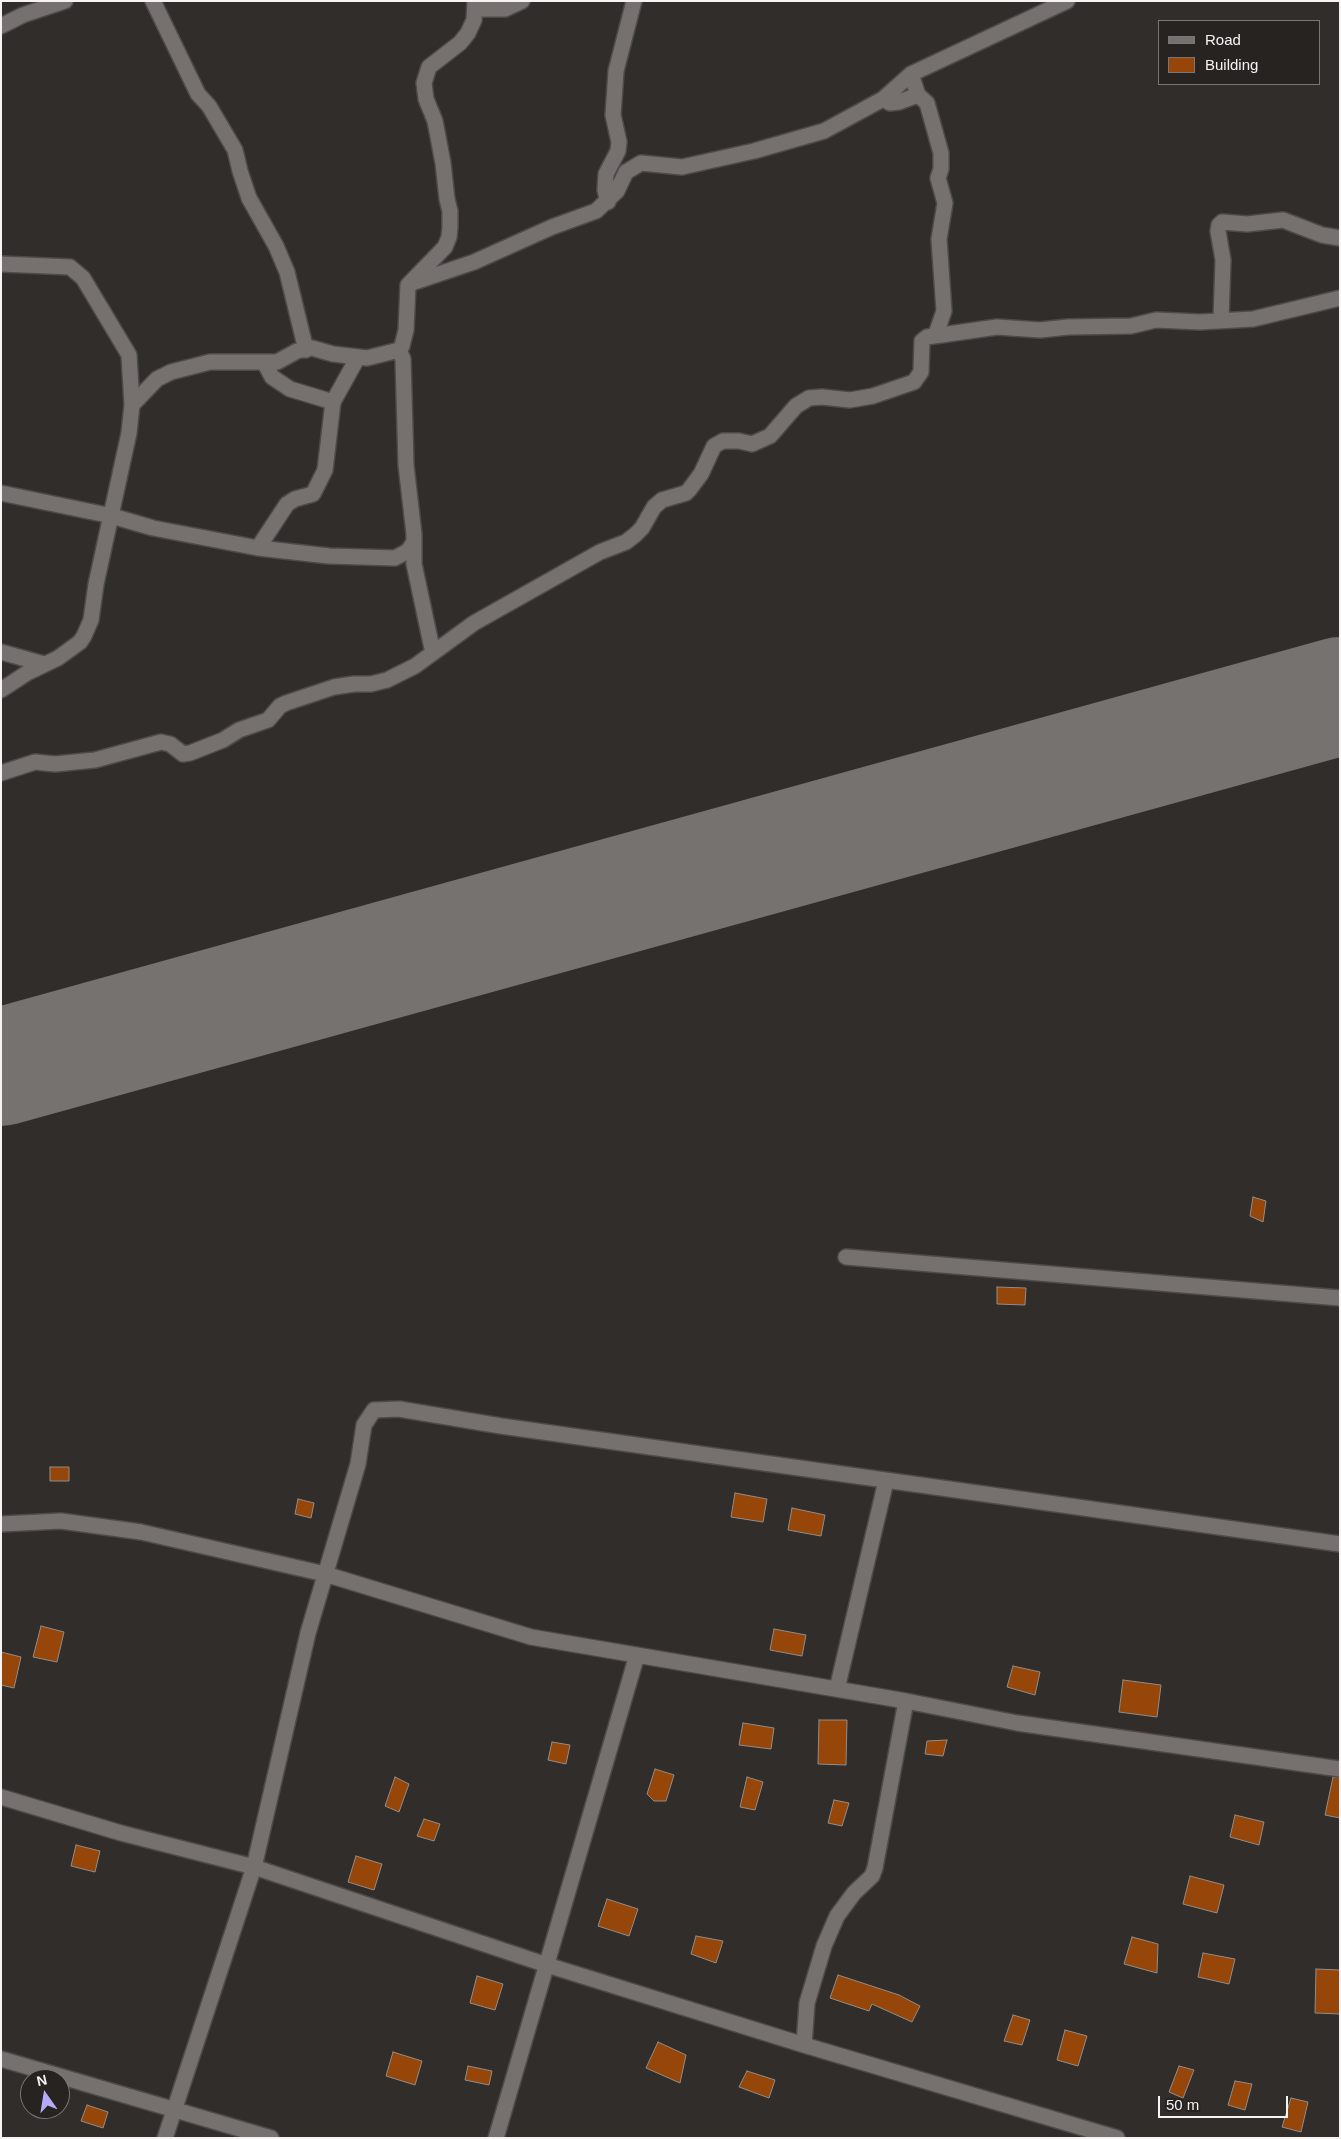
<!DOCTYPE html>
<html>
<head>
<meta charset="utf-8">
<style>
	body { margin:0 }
	#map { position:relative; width:1341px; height:2139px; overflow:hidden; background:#312d2b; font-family:Arial,sans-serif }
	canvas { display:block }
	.frame { position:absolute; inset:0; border:2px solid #f6f3f2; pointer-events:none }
	.legend { position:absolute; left:1158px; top:20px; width:162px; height:65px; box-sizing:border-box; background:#272321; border:1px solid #7a7675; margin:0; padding:6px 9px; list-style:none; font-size:15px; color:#f6f3f2 }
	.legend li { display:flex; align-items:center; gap:10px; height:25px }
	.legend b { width:25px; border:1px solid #7a7675 }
	.north { position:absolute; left:20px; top:2069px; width:50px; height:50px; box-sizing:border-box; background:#272321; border:1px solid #7a7675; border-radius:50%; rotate:347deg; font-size:14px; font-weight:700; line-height:20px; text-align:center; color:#f6f3f2 }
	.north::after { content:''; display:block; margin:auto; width:18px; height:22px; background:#b4acf9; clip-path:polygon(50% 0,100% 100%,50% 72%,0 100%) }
	.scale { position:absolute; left:1158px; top:2096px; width:130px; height:22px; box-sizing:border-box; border:2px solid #f6f3f2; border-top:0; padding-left:6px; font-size:15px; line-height:18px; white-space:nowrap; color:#f6f3f2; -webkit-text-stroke:4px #272321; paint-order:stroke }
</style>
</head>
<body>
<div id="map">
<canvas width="1341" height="2139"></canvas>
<div class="frame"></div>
<ul class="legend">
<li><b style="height:6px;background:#76716e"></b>Road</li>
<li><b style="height:14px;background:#964608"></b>Building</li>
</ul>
<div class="north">N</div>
<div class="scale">50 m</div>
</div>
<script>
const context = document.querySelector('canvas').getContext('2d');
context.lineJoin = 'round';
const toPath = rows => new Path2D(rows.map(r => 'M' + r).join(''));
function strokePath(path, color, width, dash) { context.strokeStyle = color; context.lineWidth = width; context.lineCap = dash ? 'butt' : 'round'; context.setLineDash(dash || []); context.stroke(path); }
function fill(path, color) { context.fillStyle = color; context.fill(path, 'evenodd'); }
strokePath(toPath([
	[1,1067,1340,696]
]), '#757270', 118);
const building = toPath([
	[1253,1197,1266,1201,1263,1222,1250,1216,1253,1197],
	[997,1287,1026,1288,1025,1305,997,1304,997,1287],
	[50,1467,69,1467,69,1481,50,1481,50,1467],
	[735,1493,767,1499,763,1522,731,1517,735,1493],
	[298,1499,314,1503,311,1518,295,1514,298,1499],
	[792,1508,825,1515,821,1536,788,1530,792,1508],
	[41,1626,64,1632,57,1662,33,1657,41,1626],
	[774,1629,806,1635,802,1656,770,1650,774,1629],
	[1,1652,21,1657,14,1688,1,1685,1,1652],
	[1013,1666,1040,1672,1035,1695,1007,1687,1013,1666],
	[1123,1680,1161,1685,1157,1717,1119,1712,1123,1680],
	[819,1720,847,1720,846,1765,818,1764,819,1720],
	[743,1723,774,1728,771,1749,739,1745,743,1723],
	[947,1740,943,1756,925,1754,927,1741,947,1740],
	[552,1742,570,1745,566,1764,548,1760,552,1742],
	[655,1769,674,1775,666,1801,654,1801,647,1794,655,1769],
	[395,1777,409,1784,399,1812,385,1806,395,1777],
	[747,1777,763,1782,755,1810,740,1807,747,1777],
	[1333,1777,1340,1778,1340,1818,1325,1815,1333,1777],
	[834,1800,849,1803,842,1826,828,1823,834,1800],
	[1235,1815,1264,1822,1259,1845,1230,1837,1235,1815],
	[424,1819,440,1824,434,1841,417,1836,424,1819],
	[76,1845,100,1851,95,1872,71,1866,76,1845],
	[356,1856,382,1864,374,1890,348,1882,356,1856],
	[1190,1876,1224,1885,1217,1913,1183,1904,1190,1876],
	[607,1899,638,1909,629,1936,598,1926,607,1899],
	[696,1936,723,1941,716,1963,691,1954,696,1936],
	[1132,1937,1158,1944,1157,1973,1124,1964,1132,1937],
	[1203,1953,1235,1959,1229,1984,1198,1977,1203,1953],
	[1316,1969,1340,1970,1340,2014,1315,2013,1316,1969],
	[838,1975,899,1995,920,2006,912,2022,872,2004,869,2011,830,1998,838,1975],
	[477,1976,503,1984,495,2010,470,2003,477,1976],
	[1013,2015,1030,2020,1022,2045,1004,2041,1013,2015],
	[1065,2030,1087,2036,1078,2066,1057,2060,1065,2030],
	[658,2042,686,2055,680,2083,646,2068,658,2042],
	[393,2052,422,2061,415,2085,386,2076,393,2052],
	[468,2066,492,2071,489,2085,465,2080,468,2066],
	[1179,2066,1194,2070,1183,2098,1169,2092,1179,2066],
	[747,2071,775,2080,769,2098,739,2087,747,2071],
	[1235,2081,1252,2084,1245,2110,1228,2105,1235,2081],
	[1291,2098,1308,2102,1301,2132,1282,2127,1291,2098],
	[87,2105,108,2112,103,2128,81,2121,87,2105]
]);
fill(building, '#964608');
strokePath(building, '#928d8a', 1);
const street = toPath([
	[153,1,198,94,209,106,235,150,240,171,249,198,276,246,287,272,306,350],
	[475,9,505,9,522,1],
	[1,26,23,15,65,1],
	[911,74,918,95,927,103,941,153,941,169,938,178,945,203,939,239,944,311,936,334],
	[883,99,890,103,899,102,918,95],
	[608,202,605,190,606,174,618,151,619,142,613,115,616,71,634,1],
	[1,264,70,267,83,278,129,355,132,405],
	[412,283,474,262,552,227,596,211,617,191,626,172,641,163,682,167,754,151,824,131,883,99,911,74,1067,1],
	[1221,320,1223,260,1218,231,1219,225,1222,222,1247,224,1283,220,1322,235,1340,238],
	[399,350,403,359,406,465,414,534,414,564,433,653],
	[264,362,272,377,290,389,333,402],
	[1,493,112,516,153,528,258,548,329,556,395,558,408,551,414,542],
	[258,548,287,504,295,499,313,494,325,470,333,402,358,357],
	[1,652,44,664],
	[1,690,27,673,58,658,80,642,84,636,91,620,96,584,129,433,132,405,157,379,171,372,210,362,277,362,297,351,312,348,333,354,367,358,399,350,402,346,406,330,408,285,445,247,449,237,450,227,450,211,447,199,443,163,435,121,426,99,424,83,429,67,460,43,468,33,474,20,475,1],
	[1,773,35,762,55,764,95,760,161,742,170,744,183,754,190,753,223,740,239,730,268,720,280,706,286,703,334,687,354,684,371,684,387,680,415,666,474,623,600,552,626,542,635,535,642,528,654,507,662,500,686,493,689,490,701,474,714,446,723,441,739,441,752,444,770,436,796,406,809,398,822,397,850,400,873,396,914,382,921,372,922,341,927,337,997,327,1040,330,1068,327,1131,326,1156,320,1200,322,1253,319,1340,298],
	[846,1257,1340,1298],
	[1,1524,61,1521,141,1532,325,1574,531,1637,906,1701,1017,1723,1340,1769],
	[837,1689,886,1481],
	[1,1797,121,1833,254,1867,547,1965,804,2045,1117,2138],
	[804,2045,807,2003,824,1946,837,1916,854,1893,872,1876,875,1868,906,1701],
	[1,2059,271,2138],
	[165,2138,254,1867,308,1633,358,1464,364,1425,374,1410,399,1409,501,1426,1340,1544],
	[496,2138,637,1655]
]);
strokePath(street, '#4e4a49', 18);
strokePath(street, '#76716e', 15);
</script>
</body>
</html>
